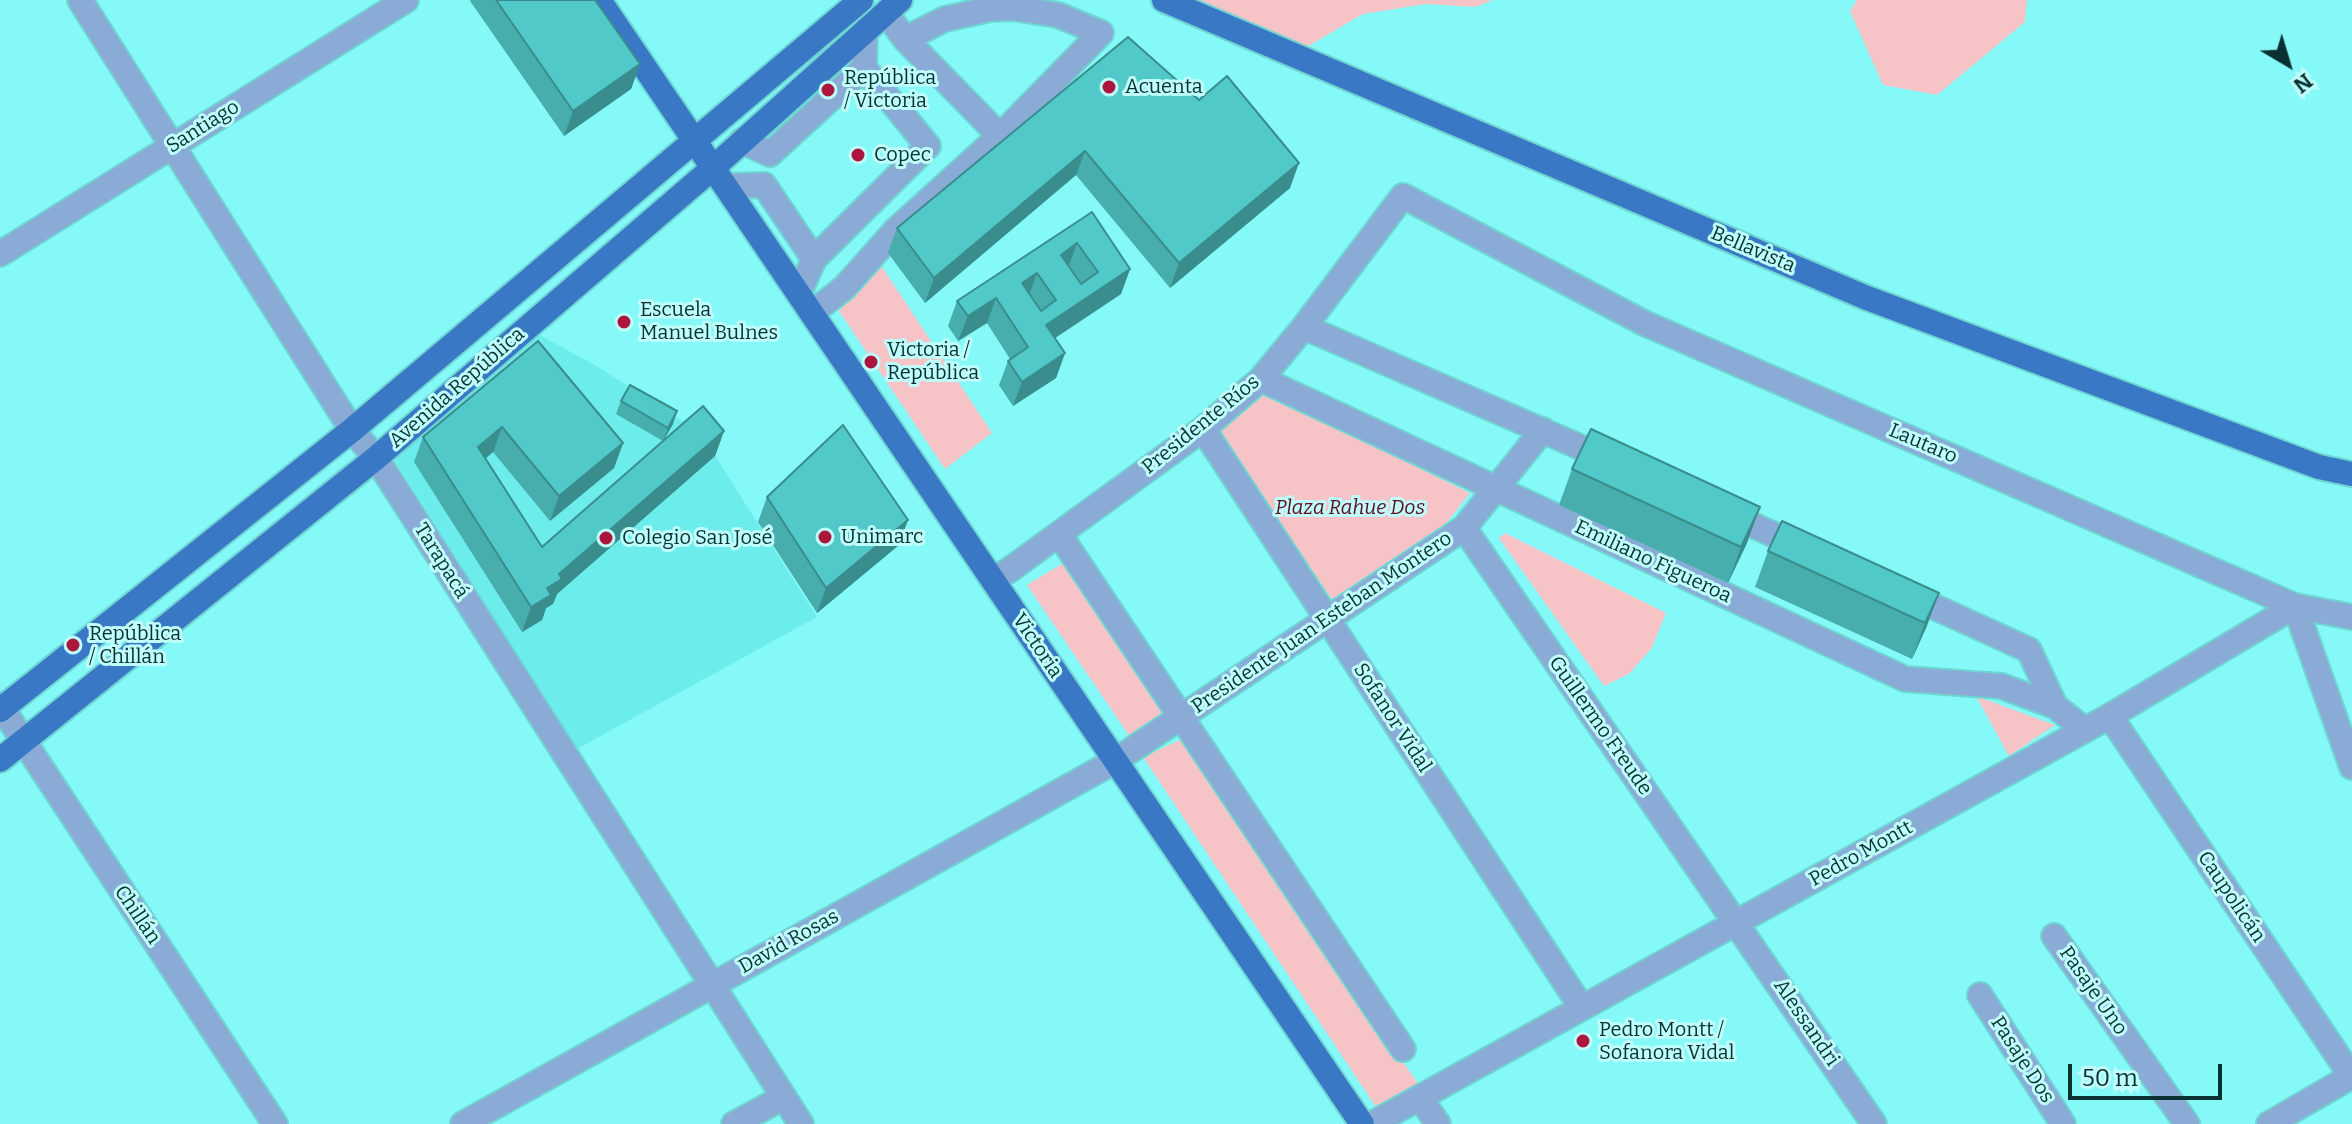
<!DOCTYPE html>
<html>
<head>
<meta charset="utf-8">
<style>
	body { margin:0 }
	#map { position:relative; width:2352px; height:1124px; overflow:hidden; background:#85f9f7; font-family:Bitter,serif }
	canvas { display:block }
	.north { position:absolute; left:2248px; top:24px; width:80px; height:80px; -webkit-text-stroke:6px #befefc; paint-order:stroke; rotate:142deg; font-size:22px; font-weight:700; line-height:32px; text-align:center; color:#0a3131 }
	.north::after { content:''; display:block; margin:auto; width:28px; height:36px; background:#0a3131; clip-path:polygon(50% 0,100% 100%,50% 72%,0 100%) }
	.scale { position:absolute; left:2068px; top:1064px; width:154px; height:36px; box-sizing:border-box; border:4px solid #0a3131; border-top:0; padding-left:10px; font-size:24px; line-height:28px; white-space:nowrap; color:#0a3131; -webkit-text-stroke:6px #befefc; paint-order:stroke }
</style>
</head>
<body>
<div id="map">
<canvas width="2352" height="1124"></canvas>
<div class="north">N</div>
<div class="scale">50 m</div>
</div>
<script>
const context = document.querySelector('canvas').getContext('2d');
context.lineJoin = 'round';
function fill(path, color) { context.fillStyle = color; context.fill(path, 'evenodd'); }
const toPath = rows => new Path2D(rows.map(r => 'M' + r).join(''));
function strokePath(path, color, width, dash) { context.strokeStyle = color; context.lineWidth = width; context.lineCap = dash ? 'butt' : 'round'; context.setLineDash(dash || []); context.stroke(path); }
function label(font, color, halo, rows, align = 'center') {
  context.font = font + ' Bitter,serif'; context.lineWidth = 6; context.setLineDash([]); context.textBaseline = 'middle'; context.strokeStyle = halo; context.fillStyle = color; for (const [text, x, y, turn = 0] of rows) {
    context.save(); context.translate(x, y); context.rotate((+turn || 0) * Math.PI / 180); context.textAlign = isNaN(turn) ? turn : align; if (halo) context.strokeText(text, 0, 0); context.fillText(text, 0, 0); context.restore();
  }
}
fill(toPath([
	[540,335,600,368,700,432,817,617,577,749,394,459]
]), '#6cedec');
fill(toPath([
	[1190,0,1493,0,1475,7,1426,4,1363,14,1305,48],
	[1857,0,2027,0,2025,22,1937,95,1883,85,1850,11],
	[878,261,992,433,945,469,839,311],
	[1265,393,1470,493,1444,526,1333,601,1216,434],
	[1505,533,1666,613,1652,648,1629,674,1604,686,1499,538],
	[1065,562,1165,710,1130,737,1027,585],
	[1976,696,2055,725,2009,756],
	[1182,739,1421,1088,1378,1110,1143,757]
]), '#f6c4c7');
const minor = toPath([
	[80,0,352,430,376,458,801,1124],
	[886,13,905,39,1000,136],
	[742,141,770,154,864,68,865,31],
	[726,186,764,185,814,259,799,293],
	[0,254,406,0],
	[814,259,928,146,864,68],
	[812,313,844,288,895,231,1000,136,1101,33,1058,15,1012,8,990,9,945,19,905,39],
	[1304,327,1610,460],
	[1261,379,1905,679,2001,686,2055,706,2085,730],
	[1203,429,1582,1008],
	[1724,512,1803,548],
	[1464,528,1874,1124],
	[1059,534,1403,1049],
	[992,579,1008,571,1203,429,1261,379,1304,327,1403,196,1644,323,2295,606,2352,617],
	[1906,594,2029,650,2055,706],
	[2295,606,2352,767],
	[0,705,275,1124],
	[2110,716,2352,1077],
	[2054,936,2187,1124],
	[1980,995,2063,1124],
	[1420,1098,1438,1124],
	[463,1124,1115,761,1464,528,1543,430],
	[734,1124,784,1097],
	[1372,1124,2110,716,2295,606],
	[2269,1124,2352,1076]
]);
const major = toPath([
	[599,0,1362,1124],
	[1164,0,1867,298,2319,467,2352,474],
	[0,710,352,430,861,0],
	[0,760,376,458,714,167,900,0]
]);
strokePath(minor, '#6fd5d3', 28);
strokePath(major, '#6fd5d3', 28);
strokePath(minor, '#89abd5', 24);
strokePath(major, '#3878c5', 24);
fill(toPath([
	[471,0,595,0,640,64,631,89,564,136,470,1],
	[1128,37,1290,188,1170,288,1076,175,925,303,888,253,897,228],
	[1092,212,1130,269,1121,294,1055,338,1065,353,1056,378,1013,406,999,385,1008,361,1010,359,987,323,958,341,948,326,957,301],
	[538,341,623,443,614,468,550,521,493,452,486,458,542,547,724,431,715,456,557,594,553,604,546,608,542,620,522,632,414,462,423,437],
	[621,401,673,424,663,441,616,414],
	[1572,469,1747,543,1728,583,1559,505],
	[767,497,899,545,817,613,758,522],
	[1768,551,1939,593,1926,628,1912,659,1755,587]
]), '#47adad');
fill(toPath([
	[640,64,631,89,564,136,573,111],
	[1085,151,1076,175,925,303,934,278],
	[1299,163,1290,188,1170,288,1179,263],
	[1077,243,1068,268,1061,255],
	[1130,269,1121,294,1037,350,1046,325],
	[1037,273,1028,298,1022,283],
	[996,298,987,323,958,341,968,316],
	[1065,353,1056,378,1013,406,1022,382],
	[677,411,673,424,663,441,668,428],
	[502,427,493,452,469,472,478,447],
	[724,431,715,456,557,594,553,604,546,608,542,620,522,632,531,607,559,574],
	[623,443,614,468,550,521,559,496],
	[1760,507,1747,543,1728,583,1741,547],
	[908,520,899,545,817,613,826,588],
	[1939,593,1926,628,1912,659,1925,623]
]), '#398d8d');
const building = toPath([
	[496,0,595,0,640,64,573,111,496,0],
	[1128,37,1199,100,1227,76,1299,163,1179,263,1085,151,934,278,897,228,1128,37],
	[1092,212,1130,269,1046,325,1065,353,1022,382,1008,361,1028,347,996,298,968,316,957,301,1092,212],
	[1077,243,1098,272,1081,284,1061,255,1077,243],
	[1037,273,1056,300,1041,311,1022,283,1037,273],
	[538,341,623,443,559,496,502,427,478,447,542,547,703,406,724,431,559,574,562,579,547,588,551,595,531,607,423,437,538,341],
	[630,385,677,411,668,428,621,401,630,385],
	[843,425,908,520,826,588,767,497,843,425],
	[1591,429,1760,507,1741,547,1572,469,1591,429],
	[1782,521,1939,593,1925,623,1768,551,1782,521]
]);
fill(building, '#52c9c9');
strokePath(building, '#398d8d', 2);
for (const [x, y, r, color] of [
	[1109,87,8,"#ac163d"],
	[828,90,8,"#ac163d"],
	[858,155,8,"#ac163d"],
	[624,322,8,"#ac163d"],
	[871,362,8,"#ac163d"],
	[825,537,8,"#ac163d"],
	[606,538,8,"#ac163d"],
	[73,645,8,"#ac163d"],
	[1583,1041,8,"#ac163d"]
]) { const dot = new Path2D(); dot.arc(x, y, r, 0, 2 * Math.PI); context.fillStyle = color; context.fill(dot); strokePath(dot, '#befefc', 3); }
label('20px', '#0a3131', '#befefc', [
	["República",844,78],
	["/ Victoria",844,101],
	["Acuenta",1125,87],
	["Copec",874,155],
	["Escuela",640,310],
	["Manuel Bulnes",640,333],
	["Victoria /",887,350],
	["República",887,373],
	["Unimarc",841,537],
	["Colegio San José",622,538],
	["República",89,634],
	["/ Chillán",89,657],
	["Pedro Montt /",1599,1030],
	["Sofanora Vidal",1599,1053]
], 'left');
label('20px', '#0a3131', '#befefc', [
	["Santiago",203,127,-32],
	["Bellavista",1753,250,23],
	["Avenida República",457,388,-41],
	["Presidente Ríos",1201,425,-39],
	["Lautaro",1923,444,23],
	["Tarapacá",441,561,58],
	["Emiliano Figueroa",1653,562,25],
	["Presidente Juan Esteban Montero",1322,623,-34],
	["Victoria",1037,646,56],
	["Sofanor Vidal",1392,718,57],
	["Guillermo Freude",1600,726,55],
	["Pedro Montt",1861,854,-29],
	["Caupolicán",2231,897,56],
	["Chillán",137,915,56],
	["David Rosas",789,942,-29],
	["Pasaje Uno",2093,991,55],
	["Alessandri",1806,1023,56],
	["Pasaje Dos",2022,1060,57]
]);
label('italic 20px', '#5f0c1f', '#befefc', [
	["Plaza Rahue Dos",1350,508]
]);
</script>
</body>
</html>
